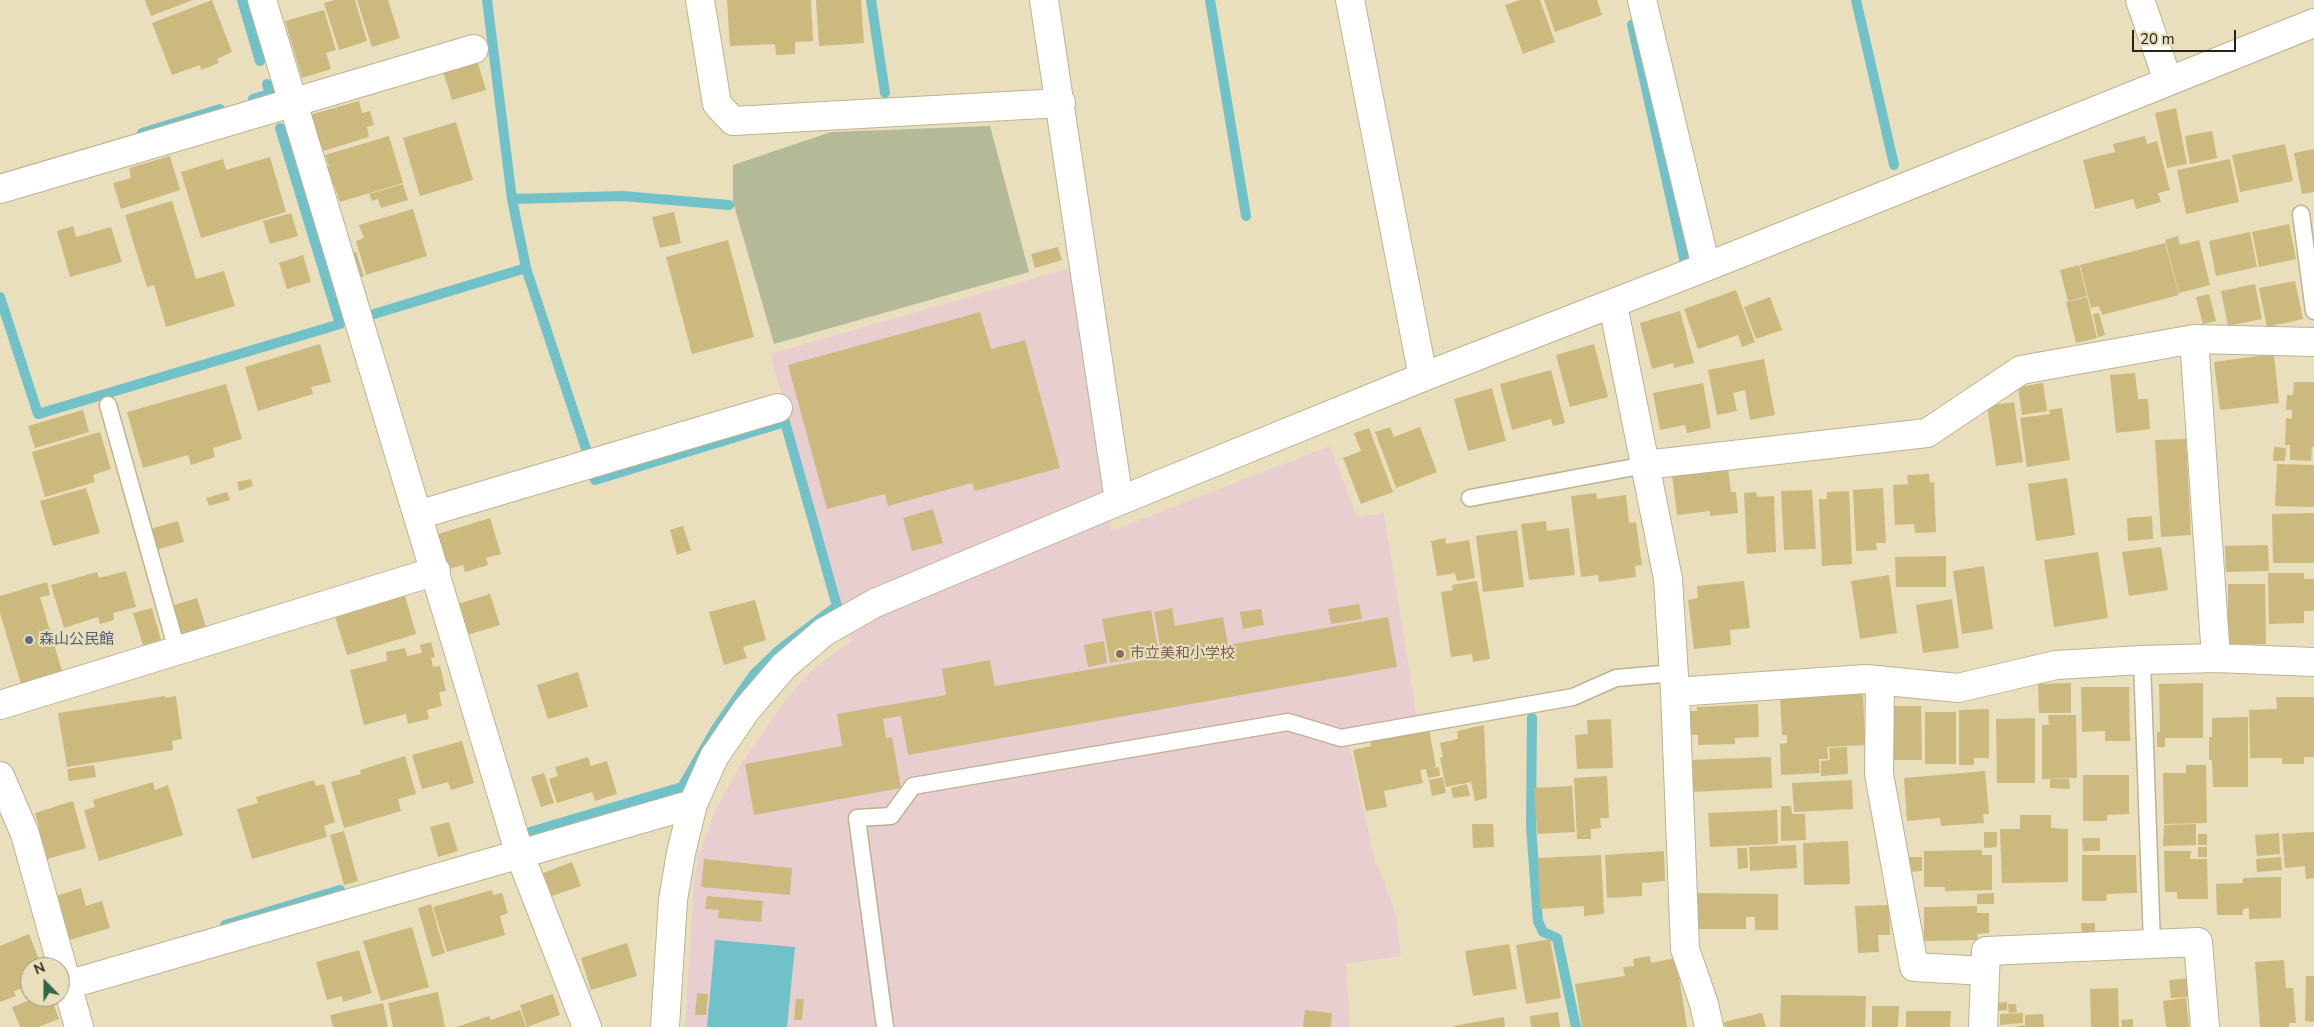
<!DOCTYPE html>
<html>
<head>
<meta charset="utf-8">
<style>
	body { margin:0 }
	#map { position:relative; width:2314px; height:1027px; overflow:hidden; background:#eadfbd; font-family:"Nunito Sans",sans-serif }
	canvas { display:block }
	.north { position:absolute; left:20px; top:957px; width:50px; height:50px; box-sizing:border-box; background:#eadfbd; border:1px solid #9c947a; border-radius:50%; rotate:338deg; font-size:14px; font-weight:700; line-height:20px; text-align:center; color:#272316 }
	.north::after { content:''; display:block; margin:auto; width:18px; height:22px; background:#2f654b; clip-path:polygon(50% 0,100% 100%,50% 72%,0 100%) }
	.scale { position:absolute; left:2132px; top:30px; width:104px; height:22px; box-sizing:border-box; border:2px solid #272316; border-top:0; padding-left:6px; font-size:15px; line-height:18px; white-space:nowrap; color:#272316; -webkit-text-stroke:4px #eadfbd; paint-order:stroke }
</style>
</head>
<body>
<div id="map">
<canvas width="2314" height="1027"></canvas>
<div class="north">N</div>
<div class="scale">20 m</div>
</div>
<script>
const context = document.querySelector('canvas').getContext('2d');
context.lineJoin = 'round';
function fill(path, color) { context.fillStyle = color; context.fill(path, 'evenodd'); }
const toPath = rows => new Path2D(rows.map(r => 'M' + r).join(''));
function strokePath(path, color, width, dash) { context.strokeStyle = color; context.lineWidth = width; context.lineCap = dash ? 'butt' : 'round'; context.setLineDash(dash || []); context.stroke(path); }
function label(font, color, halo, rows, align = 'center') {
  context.font = font + ' "Nunito Sans","Noto Sans JP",sans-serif'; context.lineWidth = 4; context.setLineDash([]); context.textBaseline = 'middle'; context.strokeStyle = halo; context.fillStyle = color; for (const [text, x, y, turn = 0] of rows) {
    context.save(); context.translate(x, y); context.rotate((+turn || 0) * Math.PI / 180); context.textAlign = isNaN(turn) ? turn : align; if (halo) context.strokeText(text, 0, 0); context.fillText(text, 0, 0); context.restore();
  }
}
fill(toPath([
	[1070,268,1111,531,1330,446,1357,517,1384,513,1417,719,1349,744,1374,856,1396,914,1401,956,1346,964,1350,1027,685,1027,694,882,698,857,714,813,741,764,787,698,815,667,852,641,770,354]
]), '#e9ced0');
fill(toPath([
	[990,126,1029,272,774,344,733,202,733,165,831,132]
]), '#b4ba97');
fill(toPath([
	[715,940,795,947,787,1027,707,1027]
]), '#71c1c9');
strokePath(toPath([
	[242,0,260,61],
	[487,0,512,199,526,268,587,452],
	[871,0,885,93],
	[1210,0,1246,216],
	[1856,0,1894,165],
	[1632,25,1685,263],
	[253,99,270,94,267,84],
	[142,133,220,109],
	[512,199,623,196,729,205],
	[0,297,38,414,340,324,280,128],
	[374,314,526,268],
	[1532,718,1531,826,1538,921,1543,932,1557,938,1576,1027],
	[530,832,682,787,717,727,754,674,779,650,837,606,785,422,595,480,593,473],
	[225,925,340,890]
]), '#71c1c9', 10);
fill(toPath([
	[145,0,193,0,151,16],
	[212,0,232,52,217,59,219,63,201,70,200,65,172,75,152,23],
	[335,0,355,0,367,41,339,50,324,3],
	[357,0,388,0,400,38,372,47],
	[727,0,811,0,813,41,795,42,795,54,776,55,775,44,730,46],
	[816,0,861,0,864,43,819,46],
	[1520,0,1540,0,1555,42,1523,54,1505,5],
	[1544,0,1597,0,1602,15,1555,32],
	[324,10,336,50,326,53,331,69,302,78,285,21],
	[477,60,486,90,452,100,443,71],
	[359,101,362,113,370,111,374,125,367,127,369,137,317,153,306,116],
	[2176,108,2187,164,2167,168,2155,113],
	[456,122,473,180,420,196,403,138],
	[2212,131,2217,158,2190,164,2185,136],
	[389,136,403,183,340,202,334,185,328,187,323,168,329,166,325,155],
	[2145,136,2147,144,2157,141,2170,190,2158,193,2161,202,2136,209,2133,199,2095,209,2083,160,2115,152,2113,144],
	[2285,144,2293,181,2240,192,2232,155],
	[2314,149,2314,192,2302,194,2294,153],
	[170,156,180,190,121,209,113,183,131,178,129,168],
	[270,157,286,212,201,238,181,172,223,159,226,170],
	[2230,159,2239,202,2186,214,2177,170],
	[403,184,408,200,381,208,378,199,372,201,369,194],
	[172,201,196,279,224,271,235,306,166,327,154,285,147,287,125,215],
	[413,209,427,256,366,275,356,241,364,238,359,225],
	[674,212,681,243,660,248,652,217],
	[291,213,298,236,270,244,263,221],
	[2289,224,2296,259,2259,267,2252,232],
	[73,226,76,237,111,227,122,262,70,277,57,231],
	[2250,232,2257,267,2216,276,2209,241],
	[2178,236,2180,245,2199,240,2210,285,2179,293,2165,240],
	[728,240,754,337,692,354,666,257],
	[2165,243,2179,295,2102,315,2099,306,2091,308,2080,265],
	[1058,247,1062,260,1035,268,1031,254],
	[356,252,364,276,356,279,349,254],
	[303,255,311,282,287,289,279,263],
	[2079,265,2087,296,2068,301,2060,270],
	[2295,281,2303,319,2267,327,2259,288],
	[2255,284,2262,319,2228,326,2221,291],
	[1736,290,1755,342,1742,347,1738,335,1698,349,1684,309],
	[2209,294,2216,321,2203,324,2196,297],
	[1770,297,1782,330,1756,339,1744,307],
	[2087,297,2097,338,2076,343,2066,302],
	[1680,311,1694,363,1674,368,1673,363,1652,369,1640,323],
	[980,312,991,349,1025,340,1060,468,975,491,972,483,888,506,885,494,827,509,788,365],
	[2099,313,2105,335,2098,337,2093,314],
	[320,344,331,382,311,387,313,394,258,411,245,367],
	[1594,344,1608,397,1570,407,1556,355],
	[2274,354,2279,403,2220,410,2214,362],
	[1764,359,1775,415,1750,420,1745,390,1733,393,1737,411,1717,415,1708,370],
	[1551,370,1565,423,1553,426,1551,419,1512,430,1500,384],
	[2135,373,2138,399,2148,399,2150,429,2116,433,2110,375],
	[2294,382,2314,382,2314,447,2312,447,2311,461,2290,460,2290,445,2285,445,2286,418,2292,419,2292,410,2286,410,2287,395,2293,395],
	[1703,383,1711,428,1687,433,1685,425,1660,430,1653,393],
	[2043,383,2047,411,2022,415,2018,387],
	[226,384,242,439,213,448,215,457,191,465,188,455,143,468,127,412],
	[1492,388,1506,441,1468,451,1454,399],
	[2014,402,2023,462,1996,466,1987,406],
	[2062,408,2070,460,2027,467,2020,418,2050,414,2049,410],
	[83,410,89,432,35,448,28,426],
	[1390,427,1394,437,1420,427,1437,472,1396,488,1375,432],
	[1369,428,1393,492,1361,504,1343,458,1361,451,1354,433],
	[100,432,111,469,93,475,95,482,45,497,32,452],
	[2186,439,2191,535,2161,537,2155,440],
	[2274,447,2286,448,2285,461,2273,461],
	[2277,464,2314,465,2314,507,2275,506],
	[1728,467,1731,492,1736,492,1738,513,1710,516,1710,511,1677,515,1672,474],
	[1929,474,1930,483,1934,482,1936,532,1915,533,1914,524,1895,525,1893,485,1908,484,1907,475],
	[2067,478,2075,535,2036,541,2028,484],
	[251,479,253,486,239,491,237,482],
	[86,488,100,533,53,546,40,501],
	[1883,488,1886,543,1876,543,1877,550,1856,551,1853,490],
	[1812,490,1816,549,1784,550,1781,491],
	[1849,491,1852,564,1822,566,1819,499,1827,499,1827,492],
	[227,492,230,500,209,506,206,498],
	[1756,492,1757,497,1774,496,1776,552,1747,554,1744,493],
	[1596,493,1597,499,1626,495,1629,523,1636,522,1642,565,1635,566,1636,577,1599,582,1598,575,1581,577,1571,496],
	[933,509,943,543,912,551,903,518],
	[2314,513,2314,563,2273,563,2272,514],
	[2152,516,2153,539,2128,541,2127,518],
	[490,518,501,554,486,558,488,565,465,572,463,565,445,570,435,535],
	[178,521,184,542,155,550,150,529],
	[1546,521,1547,531,1569,528,1575,575,1529,580,1521,524],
	[683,526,691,550,677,555,670,530],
	[1517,530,1524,587,1483,592,1476,536],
	[1445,538,1446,544,1469,540,1475,578,1457,581,1455,573,1437,576,1431,541],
	[2268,545,2269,571,2226,572,2225,546],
	[2161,547,2168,590,2129,596,2122,552],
	[2098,552,2108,618,2054,627,2044,560],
	[1946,556,1946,587,1896,587,1895,557],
	[1984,566,1993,629,1962,634,1953,571],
	[126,571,136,607,113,613,114,620,100,624,98,617,64,628,51,585,97,572,99,578],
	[2268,573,2304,573,2304,579,2314,579,2314,611,2304,611,2304,623,2269,624],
	[1889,575,1897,633,1860,639,1851,581],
	[1477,581,1490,659,1473,662,1472,654,1451,657,1441,592,1453,590,1452,585],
	[1744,581,1750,628,1730,630,1731,645,1694,649,1688,600,1698,598,1697,586],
	[47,582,50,595,40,597,62,671,21,684,0,613,0,596],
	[2228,584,2265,584,2266,644,2228,645],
	[490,594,500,625,467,635,458,604],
	[405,596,416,634,347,655,335,617],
	[197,598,206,627,179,636,171,606],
	[1952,599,1959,648,1923,653,1916,605],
	[755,600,766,640,743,647,747,658,724,665,709,612],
	[1359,604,1362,619,1331,624,1328,609],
	[152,608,161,640,143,645,133,613],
	[1172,608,1175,626,1223,617,1228,645,1388,617,1397,667,908,755,901,716,883,719,886,738,892,737,901,788,754,815,745,764,842,746,837,714,946,695,942,669,990,660,995,686,1162,657,1154,612],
	[1261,609,1264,625,1243,629,1240,612],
	[1151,610,1159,654,1110,663,1102,619],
	[1104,641,1107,663,1088,667,1084,645],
	[431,642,435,657,431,658,433,667,440,666,446,691,439,692,442,706,427,710,429,719,408,724,406,714,364,725,350,670,387,661,386,652,405,648,407,656,422,653,420,645],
	[578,672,588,707,548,719,537,685],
	[2071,683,2071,713,2039,713,2038,684],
	[2203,683,2203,738,2165,738,2165,747,2157,747,2157,732,2160,732,2159,684],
	[2081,687,2129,687,2130,741,2105,741,2105,731,2082,732],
	[1863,693,1865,745,1827,747,1828,759,1819,759,1820,773,1781,775,1780,744,1787,743,1787,735,1782,735,1780,697],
	[165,696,165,698,176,696,182,739,172,741,173,750,67,767,58,713],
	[2276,697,2314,697,2314,757,2304,757,2304,764,2282,764,2282,758,2250,758,2249,710,2277,709],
	[1758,704,1759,737,1735,738,1735,744,1698,745,1698,735,1690,735,1688,711,1697,711,1697,707],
	[1891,706,1921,706,1922,760,1891,760],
	[1989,709,1989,758,1974,758,1974,765,1959,765,1959,710],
	[1925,712,1956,712,1956,764,1925,764],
	[2048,715,2076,715,2077,778,2042,779,2042,725,2049,725],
	[2248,717,2248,787,2213,787,2212,760,2209,760,2209,737,2212,737,2212,718],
	[2035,718,2035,783,1997,783,1996,719],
	[1611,719,1613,768,1577,769,1575,735,1588,734,1587,720],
	[1484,725,1487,798,1475,801,1471,782,1446,787,1440,758,1443,757,1440,743,1458,739,1457,731],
	[1429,729,1436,767,1429,769,1439,767,1440,776,1428,778,1426,769,1420,770,1423,783,1384,791,1387,807,1366,811,1353,750,1371,746,1370,741],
	[462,741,474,783,451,790,448,782,422,789,412,755],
	[1847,747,1848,774,1821,776,1821,761,1830,760,1829,748],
	[405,756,416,794,398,799,401,811,344,828,331,782,361,774,360,770],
	[588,757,591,766,607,761,617,794,595,801,592,792,557,803,549,779,558,776,555,767],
	[1771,757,1772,788,1691,792,1689,760],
	[94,765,96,777,69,781,67,769],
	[2186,765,2206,765,2207,823,2164,824,2163,773,2186,773],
	[1985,771,1989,814,1983,814,1984,823,1941,826,1940,818,1907,821,1904,778],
	[544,773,554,803,541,807,531,777],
	[2083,775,2129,775,2129,814,2107,815,2107,821,2083,821],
	[1607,776,1609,818,1600,818,1601,828,1591,829,1591,839,1577,839,1574,778],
	[1443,777,1446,793,1432,796,1429,780],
	[2050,779,2069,779,2070,789,2050,788],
	[314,780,316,786,324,784,335,822,324,826,327,837,252,859,237,809,258,803,256,797],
	[1852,780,1853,809,1794,812,1792,783],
	[153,782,155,790,168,785,183,835,99,861,84,810,95,807,93,800],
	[1467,784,1470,796,1453,798,1451,788],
	[1572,786,1575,832,1537,834,1534,788],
	[73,801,86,848,40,861,30,829,39,827,35,813],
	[1781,806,1791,806,1792,814,1805,814,1806,840,1781,841],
	[1777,810,1778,844,1710,847,1708,813],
	[2020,815,2051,815,2051,828,2068,829,2068,882,2002,883,2000,829,2020,829],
	[449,822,458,851,438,857,430,827],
	[1472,824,1493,824,1494,847,1473,848],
	[2196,824,2196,845,2163,846,2164,825],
	[344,831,358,881,344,885,330,835],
	[1984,832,1997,832,1997,847,1984,848],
	[2314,832,2314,878,2306,879,2305,866,2285,868,2282,834],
	[2279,833,2280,854,2257,856,2255,835],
	[2198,834,2207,834,2207,845,2198,845],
	[2082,838,2100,838,2100,851,2083,851],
	[1848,841,1850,884,1804,885,1803,843],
	[1796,845,1797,868,1750,871,1749,847],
	[2198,847,2207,847,2207,857,2198,857],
	[1737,848,1747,848,1748,868,1738,869],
	[1982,850,1982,855,1992,855,1992,890,1945,891,1945,887,1924,887,1924,851],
	[1664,851,1665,881,1642,883,1642,896,1607,898,1605,855],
	[2164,851,2191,851,2190,859,2207,859,2208,899,2177,899,2177,892,2165,892],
	[1601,855,1604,914,1584,916,1584,906,1540,909,1538,858],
	[2082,855,2136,855,2137,893,2107,894,2106,901,2082,901],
	[1908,857,1922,857,1922,871,1909,872],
	[2281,857,2282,870,2257,872,2256,859],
	[704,859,792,868,790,895,701,887],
	[572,862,581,886,552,896,543,873],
	[2281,877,2281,918,2249,919,2249,908,2243,909,2243,915,2217,915,2216,884,2243,883,2243,878],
	[81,888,86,906,102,901,110,928,66,941,53,897],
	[492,890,493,895,502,893,508,913,500,916,505,935,447,952,433,907],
	[1693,893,1778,894,1778,930,1755,930,1755,917,1746,917,1746,929,1692,929],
	[1994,893,1994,904,1977,904,1977,894],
	[707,896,763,901,761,922,718,918,719,910,705,909],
	[431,904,445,953,432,957,418,908],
	[1889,905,1890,935,1878,935,1879,952,1858,953,1855,906],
	[1977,906,1977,913,1989,913,1989,933,1977,934,1978,940,1924,941,1924,907],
	[2081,923,2095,923,2095,933,2082,934],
	[412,927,429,987,381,1001,363,941],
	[29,934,42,967,30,967,30,985,14,991,16,996,0,1002,0,946],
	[1550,939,1561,998,1526,1004,1516,945],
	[627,943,637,976,591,990,581,958],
	[1509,944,1517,989,1473,996,1465,951],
	[359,950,372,993,343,1002,342,996,327,1000,316,962],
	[1650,956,1651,963,1676,958,1687,1027,1582,1027,1575,984,1625,976,1623,967,1634,966,1633,959],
	[2284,960,2286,988,2293,988,2296,1023,2289,1023,2289,1027,2260,1027,2255,962],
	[2306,976,2314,976,2314,1022,2305,1021],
	[2190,978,2192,997,2171,998,2169,980],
	[30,986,30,997,26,999,22,989],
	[2118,988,2119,1027,2091,1027,2090,989],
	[438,992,445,1027,393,1027,388,1003],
	[697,993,708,994,706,1015,695,1015],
	[553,994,560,1015,527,1027,520,1005],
	[1781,995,1866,996,1865,1027,1780,1027],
	[38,997,51,997,59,1019,38,1027,20,1027,12,1007],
	[2186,998,2189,1027,2166,1027,2163,1001],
	[796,999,804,999,802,1020,794,1020],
	[2007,1002,2007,1010,1996,1011,1996,1003],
	[383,1003,388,1027,333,1027,330,1015],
	[2008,1004,2016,1004,2017,1012,2009,1013],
	[1872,1006,1899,1006,1898,1027,1872,1027],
	[520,1010,526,1027,456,1027,489,1016,491,1020],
	[1305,1010,1332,1013,1331,1027,1303,1027],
	[1906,1011,1951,1011,1950,1027,1906,1027],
	[1558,1012,1560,1027,1531,1027,1530,1016],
	[1762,1013,1766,1027,1725,1027,1724,1022],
	[2023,1013,2023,1023,2000,1025,2000,1014],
	[2043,1014,2044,1027,2013,1027,2025,1025,2025,1015],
	[1504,1017,1505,1027,1453,1027,1453,1026],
	[2133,1019,2133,1027,2122,1027,2121,1020]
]), '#ccb97e');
const lane = toPath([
	[2301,214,2314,311],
	[108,405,177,650],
	[1470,498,1645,465],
	[2142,660,2152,944],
	[885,1027,857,818,891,816,913,786,1288,722,1341,738,1573,697,1616,678,1674,673]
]);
const street = toPath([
	[262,0,520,855,587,1027],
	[700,0,717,104,733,121,1061,103],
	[1044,0,1119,501],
	[1350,0,1423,377],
	[1642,0,1706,267],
	[2140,0,2168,81],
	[0,189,474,49],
	[1613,305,1668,579,1675,692,1685,949,1704,1004,1709,1027],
	[2194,339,2216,658],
	[1645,465,1927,433,2021,370,2194,339,2314,342],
	[418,515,778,408],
	[1880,680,1879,774,1914,967,1985,971],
	[1675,692,1866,679,1958,688,2056,665,2142,660,2216,658,2314,662],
	[0,705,436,571],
	[0,776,25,834,79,1027],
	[67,985,693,804],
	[665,1027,673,900,681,853,693,804,714,757,747,709,784,666,824,632,875,603,1119,501,1423,377,1706,267,2314,23],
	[1983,1027,1986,951,2198,942,2205,1027]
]);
strokePath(lane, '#bdb291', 19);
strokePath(street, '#bdb291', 30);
strokePath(lane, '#fff', 16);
strokePath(street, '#fff', 28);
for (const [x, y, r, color] of [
	[29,640,5,"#5c6f8a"],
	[1120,654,5,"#8d6e63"]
]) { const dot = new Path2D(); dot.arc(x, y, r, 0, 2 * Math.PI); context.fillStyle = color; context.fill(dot); strokePath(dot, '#eadfbd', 2); }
label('15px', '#4e5e75', '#eadfbd', [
	["森山公民館",39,640]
], 'left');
label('15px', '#785e54', '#eadfbd', [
	["市立美和小学校",1130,654]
], 'left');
</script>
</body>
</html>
